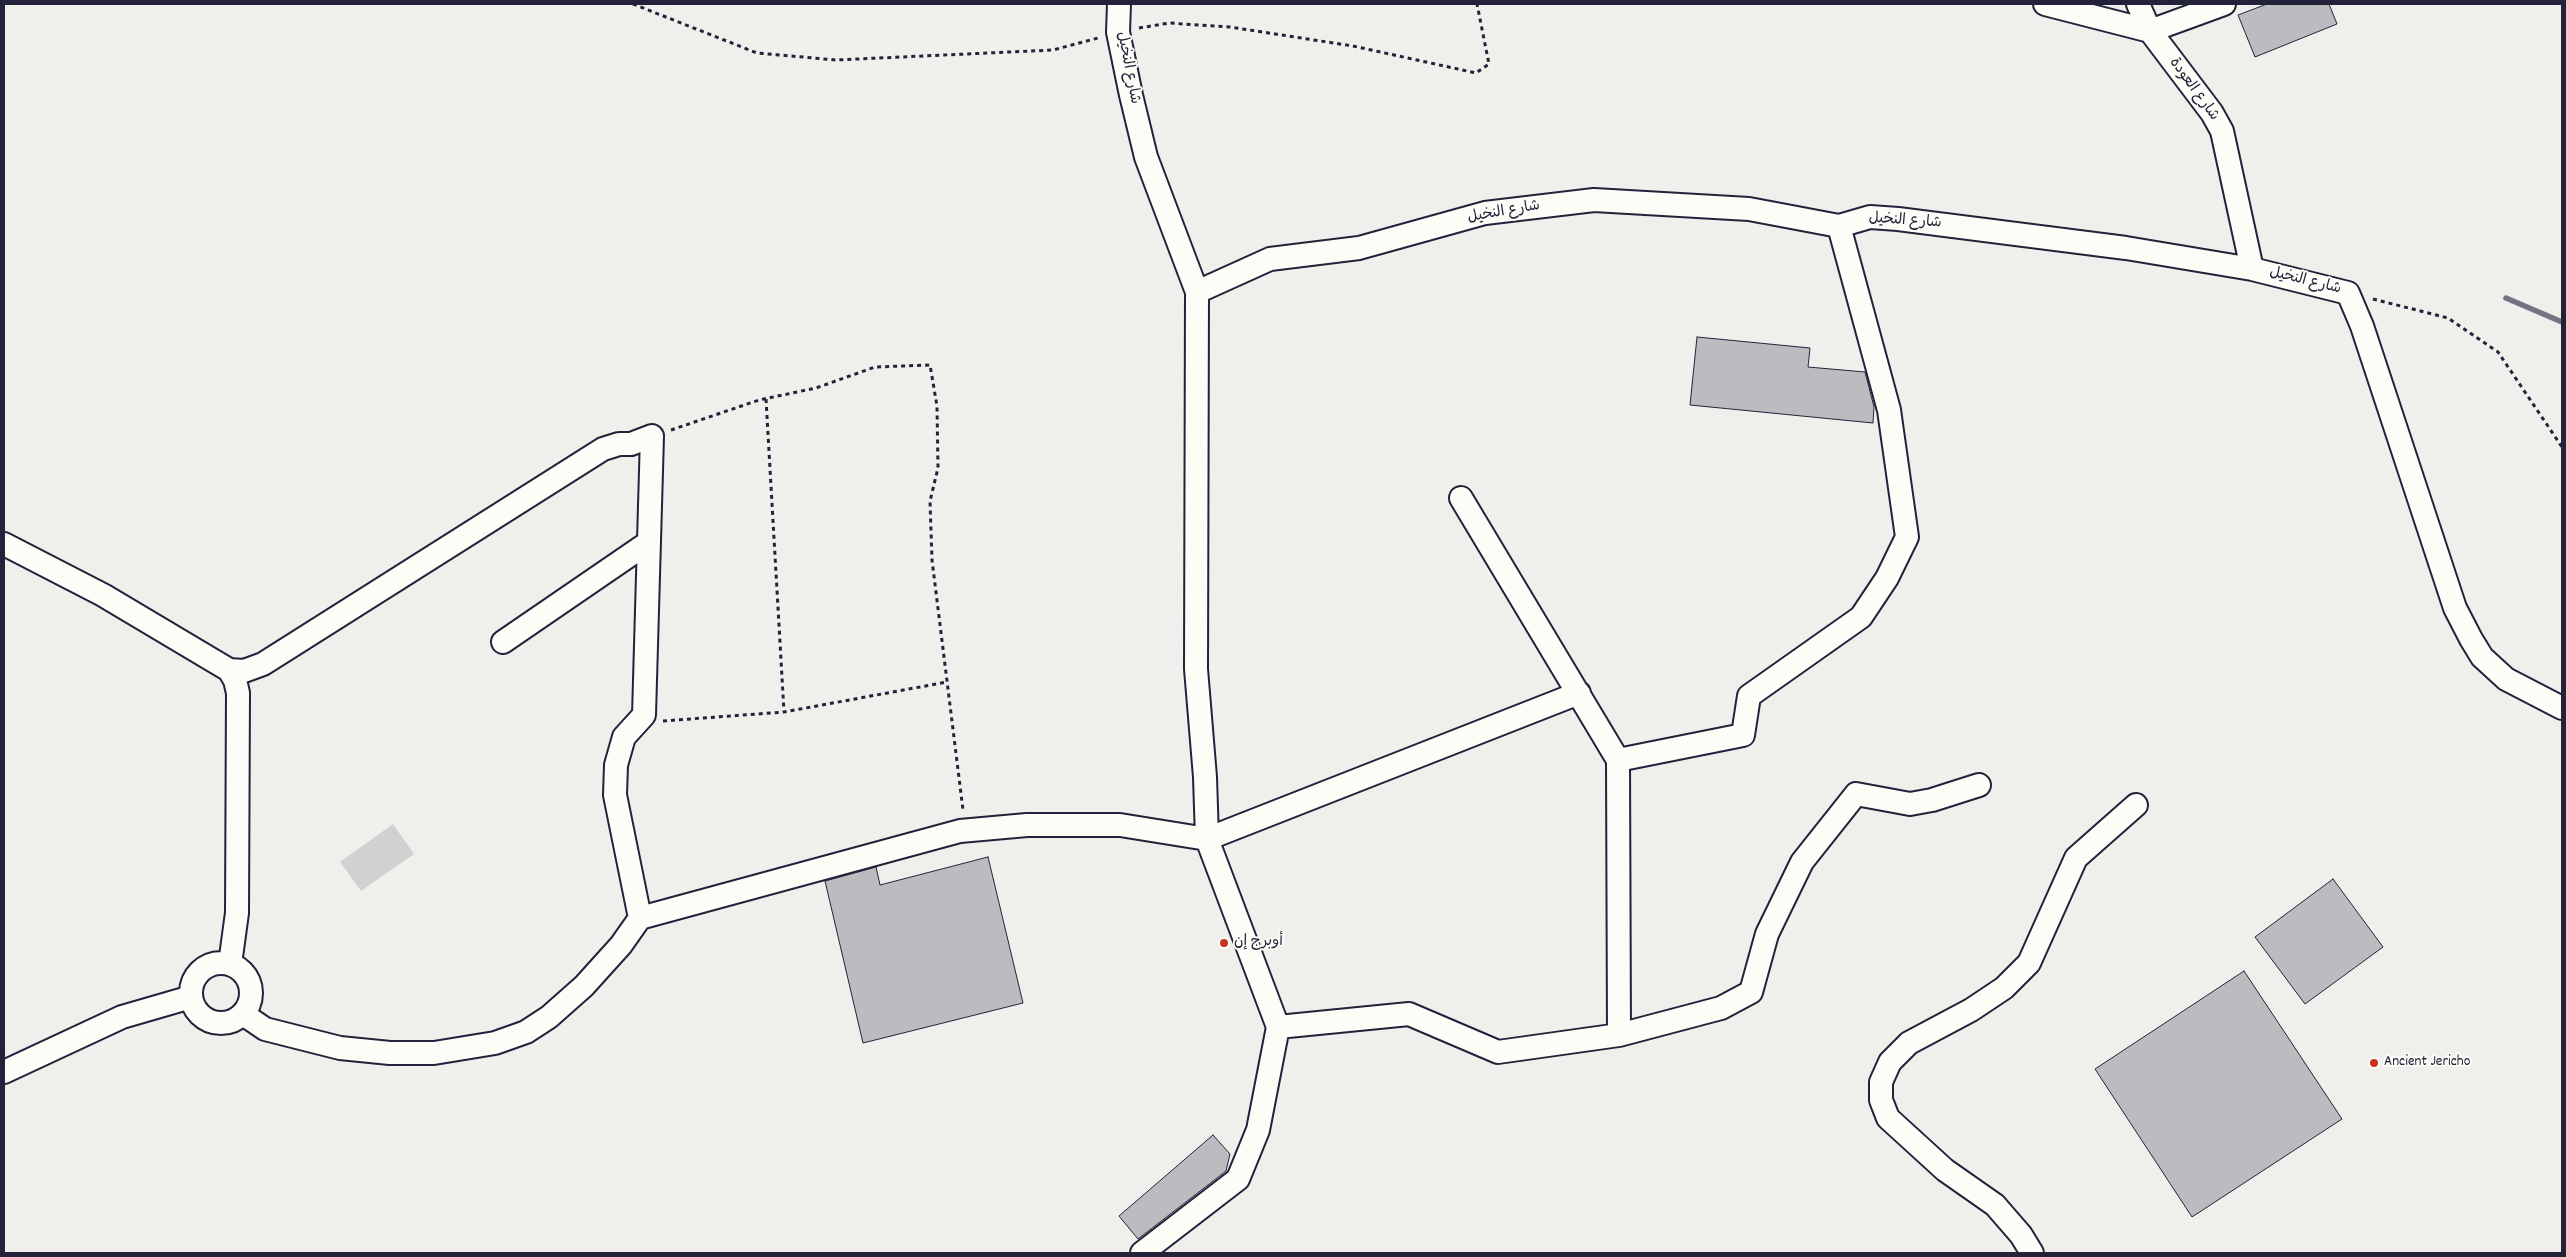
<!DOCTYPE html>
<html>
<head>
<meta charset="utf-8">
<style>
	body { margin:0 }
	#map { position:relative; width:2566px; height:1257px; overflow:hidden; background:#f0efec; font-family:Dekko,sans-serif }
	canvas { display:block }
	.frame { position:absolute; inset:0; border:5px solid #22223b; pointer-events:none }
</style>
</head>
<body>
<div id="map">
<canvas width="2566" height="1257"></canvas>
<div class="frame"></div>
</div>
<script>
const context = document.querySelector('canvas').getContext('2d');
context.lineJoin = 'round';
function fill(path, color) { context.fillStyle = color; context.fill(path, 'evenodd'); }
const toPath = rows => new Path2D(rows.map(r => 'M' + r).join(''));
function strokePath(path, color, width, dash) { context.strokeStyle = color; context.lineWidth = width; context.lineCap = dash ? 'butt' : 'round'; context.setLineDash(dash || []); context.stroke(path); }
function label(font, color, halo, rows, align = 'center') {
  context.font = font + ' Dekko,"Playpen Sans Arabic",sans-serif'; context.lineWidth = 4; context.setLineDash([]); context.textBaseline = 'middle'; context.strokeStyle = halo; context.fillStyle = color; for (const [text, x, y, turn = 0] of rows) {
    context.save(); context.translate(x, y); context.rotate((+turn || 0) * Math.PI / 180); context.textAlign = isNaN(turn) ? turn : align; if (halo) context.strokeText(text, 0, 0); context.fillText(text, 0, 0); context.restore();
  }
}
fill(toPath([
	[393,824,414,854,361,891,340,862]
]), '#d2d1d1');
strokePath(toPath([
	[2506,298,2562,322]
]), '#737381', 5.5);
const building = toPath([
	[2267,4,2329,4,2337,24,2255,57,2238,15,2267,4],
	[1697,337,1810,348,1808,367,1865,372,1874,407,1873,423,1690,405,1697,337],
	[988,857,1023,1003,863,1043,825,881,876,867,880,885,988,857],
	[2333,879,2383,947,2305,1004,2255,937,2333,879],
	[2244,971,2342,1119,2192,1217,2095,1069,2244,971],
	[1213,1135,1230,1154,1226,1171,1138,1239,1119,1216,1213,1135]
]);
fill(building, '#bcbcc0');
strokePath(building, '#22223b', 1);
const street = toPath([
	[1119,4,1118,32,1131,95,1146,157,1197,292,1270,259,1359,248,1485,213,1594,200,1749,209,1839,226,1870,217,1898,219,2126,248,2252,269,2348,293,2362,326,2455,608,2471,639,2482,657,2506,679,2562,708],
	[2045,4,2150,31,2224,4],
	[2138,4,2150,31,2212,113,2222,131,2252,269],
	[1461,498,1618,760,1743,735,1749,696,1861,617,1887,578,1907,537,1889,410,1839,226],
	[4,544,103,595,229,670,235,680,238,693,237,913,230,964],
	[503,642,649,542],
	[229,670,244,671,263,664,603,449,619,444,631,444,652,436,644,715,624,737,616,765,615,795,640,918],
	'191 993a30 30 0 1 1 60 0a30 30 0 1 1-60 0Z',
	[243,1014,265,1029,340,1048,390,1053,434,1053,495,1043,526,1032,549,1017,584,986,621,945,640,918,960,831,1027,825,1120,825,1207,839,1579,693],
	[1278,1027,1409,1014,1498,1052,1619,1035,1618,760],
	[1619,1035,1721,1008,1751,992,1767,934,1802,862,1856,794,1910,804,1932,800,1979,785],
	[4,1072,122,1017,191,997],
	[1142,1253,1238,1179,1258,1130,1278,1027,1207,839,1205,777,1196,669,1197,292],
	[2032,1253,2021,1235,1995,1205,1945,1170,1888,1118,1881,1100,1881,1082,1890,1062,1909,1043,1971,1010,2004,988,2029,963,2076,858,2136,805]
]);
strokePath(street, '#22223b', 26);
strokePath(toPath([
	[633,4,757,53,836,60,1053,50,1098,38],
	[1139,28,1169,23,1230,27,1353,46,1476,73,1489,64,1477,4],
	[2373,299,2448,318,2498,352,2562,447],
	[766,399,784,712],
	[671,430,759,400,816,388,875,367,930,365,937,406,938,468,930,501,932,560,963,810],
	[663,721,784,712,947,682]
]), '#22223b', 3, [4, 4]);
strokePath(street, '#fdfcf7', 22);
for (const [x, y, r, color] of [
	[1224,943,5,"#c8321e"],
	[2374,1063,5,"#c8321e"]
]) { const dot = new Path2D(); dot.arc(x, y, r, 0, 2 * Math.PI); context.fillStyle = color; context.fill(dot); strokePath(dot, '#fdfcf7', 2); }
label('15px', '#22223b', '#fdfcf7', [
	["شارع النخيل",1127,68,79],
	["شارع العودة",2193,90,54],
	["شارع النخيل",1504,213,-10],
	["شارع النخيل",1905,222,4],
	["شارع النخيل",2305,282,14]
]);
label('15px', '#22223b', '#fdfcf7', [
	["أوبرج إن",1234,943],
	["Ancient Jericho",2384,1063]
], 'left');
</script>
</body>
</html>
